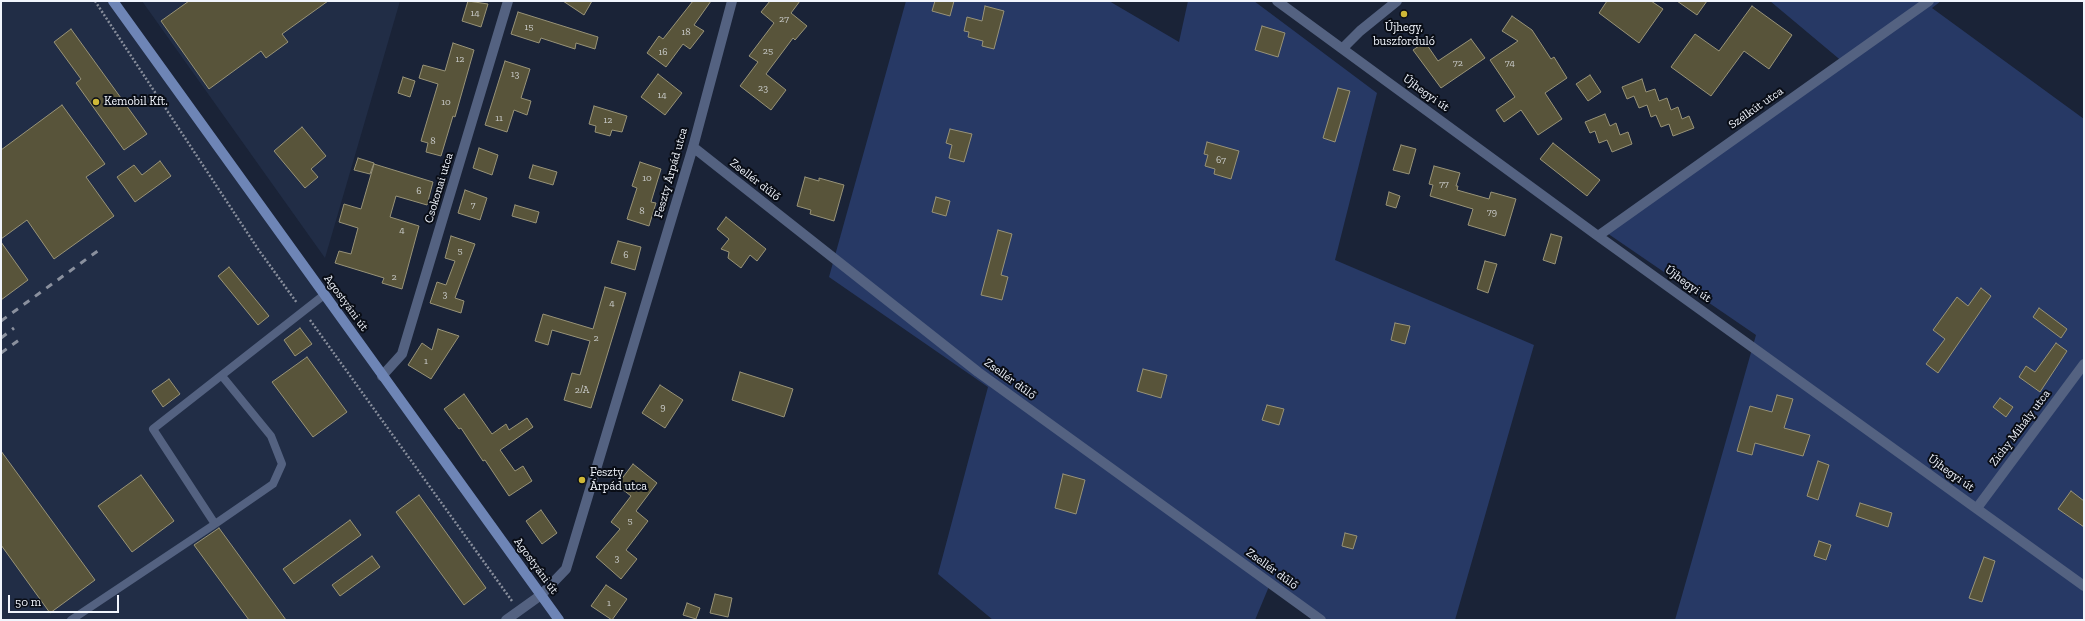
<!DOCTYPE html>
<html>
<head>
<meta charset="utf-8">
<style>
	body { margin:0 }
	#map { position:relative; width:2085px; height:621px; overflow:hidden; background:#1a2337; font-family:"Zilla Slab",serif }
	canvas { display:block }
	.frame { position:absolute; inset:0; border:2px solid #f1f5fd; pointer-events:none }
	.scale { position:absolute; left:8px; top:595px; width:111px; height:18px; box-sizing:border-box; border:2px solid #f1f5fd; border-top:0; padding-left:5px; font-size:12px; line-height:14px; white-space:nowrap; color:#f1f5fd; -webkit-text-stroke:3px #090d16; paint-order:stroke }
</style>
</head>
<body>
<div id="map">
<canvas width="2085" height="621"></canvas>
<div class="frame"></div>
<div class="scale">50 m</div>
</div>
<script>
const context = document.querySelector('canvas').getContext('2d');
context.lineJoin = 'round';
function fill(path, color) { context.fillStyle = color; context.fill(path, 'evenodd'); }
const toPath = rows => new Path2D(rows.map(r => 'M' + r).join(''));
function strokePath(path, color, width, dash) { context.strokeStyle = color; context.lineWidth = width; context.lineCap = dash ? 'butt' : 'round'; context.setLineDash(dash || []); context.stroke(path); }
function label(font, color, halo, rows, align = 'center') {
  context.font = font + ' "Zilla Slab",serif'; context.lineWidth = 4; context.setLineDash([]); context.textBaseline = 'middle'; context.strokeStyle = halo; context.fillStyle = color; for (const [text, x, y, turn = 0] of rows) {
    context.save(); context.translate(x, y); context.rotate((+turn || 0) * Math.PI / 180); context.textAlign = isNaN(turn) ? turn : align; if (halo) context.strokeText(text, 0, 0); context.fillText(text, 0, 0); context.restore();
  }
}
fill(toPath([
	[1,1,113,1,560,620,1,620],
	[142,1,400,1,325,258]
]), '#212d46');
fill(toPath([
	[906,1,1109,1,1179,42,1188,1,1254,1,1377,93,1335,260,1534,345,1455,620,1325,620,1270,584,1255,620,993,620,938,574,988,387,829,277],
	[1770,1,1941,1,1932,8,2084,119,2084,620,1675,620,1756,335,1604,231,1844,63]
]), '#273965');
const building = toPath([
	[189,1,328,1,282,34,288,42,266,58,261,51,209,89,161,21,189,1],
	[468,1,488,4,481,27,462,21,468,1],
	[563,1,592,1,584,15,563,1],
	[693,1,711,1,694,25,704,31,690,49,683,44,666,67,647,53,659,36,663,39,693,1],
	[770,1,800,1,791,13,807,26,795,40,793,38,766,74,786,90,771,110,740,86,758,62,749,56,774,23,761,12,770,1],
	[935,1,954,1,950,16,932,11,935,1],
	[1607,1,1651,1,1663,9,1639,43,1599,13,1607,1],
	[1677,1,1707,1,1697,15,1677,1],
	[985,6,1004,11,994,49,982,46,983,41,968,37,969,32,964,31,967,17,982,21,985,6],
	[1752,6,1792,35,1769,69,1744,51,1711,96,1671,67,1695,34,1719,51,1752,6],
	[518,12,598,37,595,49,576,43,575,49,541,38,539,43,511,34,518,12],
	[1512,16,1532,30,1551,59,1554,57,1567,78,1545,93,1562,119,1538,135,1521,110,1504,122,1496,110,1515,97,1490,60,1518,41,1502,31,1512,16],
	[1262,26,1285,33,1278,57,1255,50,1262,26],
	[71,29,147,134,124,150,76,83,81,79,54,42,71,29],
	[1471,39,1485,58,1441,88,1413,50,1425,42,1438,61,1471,39],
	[453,43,474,50,455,117,453,116,441,156,426,152,428,143,421,141,438,84,419,78,423,65,445,71,453,43],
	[505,61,530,69,521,98,531,101,527,115,514,110,507,132,485,125,505,61],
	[658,74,682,93,665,115,641,97,658,74],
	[1590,75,1601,92,1588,101,1576,84,1590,75],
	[403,77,415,81,410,97,398,93,403,77],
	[1642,79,1646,92,1655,89,1659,101,1667,98,1671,110,1678,107,1682,119,1689,116,1694,128,1673,136,1669,124,1661,127,1656,115,1651,117,1647,105,1639,108,1634,96,1627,99,1622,87,1642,79],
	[1338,88,1350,91,1335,142,1323,138,1338,88],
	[62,105,105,164,86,177,114,216,54,259,27,220,1,239,1,150,62,105],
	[594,106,627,116,622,132,612,130,610,136,595,132,596,126,589,124,594,106],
	[1605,114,1610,126,1616,123,1620,135,1628,132,1632,144,1612,152,1607,140,1599,143,1595,131,1590,133,1585,122,1605,114],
	[302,127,326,156,311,169,318,177,305,188,274,151,302,127],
	[950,129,972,134,964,162,949,158,952,145,946,143,950,129],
	[1207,142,1239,151,1231,179,1214,174,1215,169,1205,166,1208,155,1204,154,1207,142],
	[1553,143,1600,180,1587,196,1540,159,1553,143],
	[1401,145,1416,149,1409,174,1393,170,1401,145],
	[479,148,498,155,492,175,473,168,479,148],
	[358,158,374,163,370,174,354,170,358,158],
	[160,161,171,176,135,202,117,177,134,165,142,175,160,161],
	[640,162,661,169,651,202,656,203,649,226,627,219,637,188,632,186,640,162],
	[374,164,433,182,427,205,396,196,390,217,419,226,402,289,382,283,384,278,335,263,339,251,351,254,358,228,339,222,344,204,361,209,374,164],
	[533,165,557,172,553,185,529,178,533,165],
	[1434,166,1460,173,1456,186,1458,186,1457,190,1489,199,1491,192,1516,199,1505,236,1468,225,1473,209,1430,196,1433,185,1429,184,1434,166],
	[805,177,819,181,819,178,844,185,834,221,810,214,811,210,797,206,805,177],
	[465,190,487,198,480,220,458,213,465,190],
	[1389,192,1400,196,1396,208,1386,205,1389,192],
	[936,197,950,201,946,216,932,212,936,197],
	[515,205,539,212,536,223,512,216,515,205],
	[726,217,766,249,757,261,750,255,741,268,728,258,729,252,721,249,729,239,717,229,726,217],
	[998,230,1012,234,1001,275,1008,277,1002,300,981,295,998,230],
	[1551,234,1562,237,1555,264,1543,260,1551,234],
	[451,236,475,244,455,298,464,301,461,313,430,303,437,282,446,285,455,261,445,258,451,236],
	[618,241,641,247,635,270,611,263,618,241],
	[1,242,28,280,1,300,1,242],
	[1485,261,1497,264,1488,293,1477,289,1485,261],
	[229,267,269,316,258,325,218,276,229,267],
	[605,287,626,293,591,408,564,400,572,373,580,375,590,341,552,330,548,345,535,341,543,314,593,329,605,287],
	[1981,288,1991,296,1938,373,1926,364,1945,339,1933,330,1957,297,1968,306,1981,288],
	[2039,308,2067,329,2061,338,2033,317,2039,308],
	[1395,323,1410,326,1405,344,1391,340,1395,323],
	[300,328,312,344,295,356,284,340,300,328],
	[438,329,459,336,431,379,408,365,422,343,432,350,438,329],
	[2056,343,2067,351,2040,392,2019,377,2026,366,2035,372,2056,343],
	[307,357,347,412,313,437,272,382,307,357],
	[1143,369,1167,375,1161,398,1137,391,1143,369],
	[740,372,793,389,784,417,732,400,740,372],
	[169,379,180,394,163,407,152,391,169,379],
	[660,385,683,400,665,428,642,413,660,385],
	[464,394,492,434,506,424,509,430,527,418,533,427,500,450,515,471,523,466,532,481,509,496,485,460,483,461,461,428,459,429,444,409,464,394],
	[1777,395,1793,399,1784,428,1810,435,1803,456,1755,443,1752,455,1737,451,1750,406,1772,412,1777,395],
	[2000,398,2013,407,2006,417,1993,407,2000,398],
	[1267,405,1284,409,1279,425,1262,420,1267,405],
	[1,451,95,580,50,613,1,545,1,451],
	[1818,461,1829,465,1818,500,1807,496,1818,461],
	[633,464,657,483,636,511,648,521,626,550,637,559,621,579,596,557,620,529,611,522,631,496,617,485,633,464],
	[1063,474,1085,480,1076,514,1055,508,1063,474],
	[141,475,174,521,132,552,98,506,141,475],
	[2071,491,2084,501,2084,527,2058,509,2071,491],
	[419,495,486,588,464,605,396,512,419,495],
	[1860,503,1892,513,1888,527,1856,516,1860,503],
	[541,510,557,533,542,544,526,521,541,510],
	[350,520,361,535,294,584,283,569,350,520],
	[219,528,286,620,249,620,194,545,219,528],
	[1345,533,1357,536,1353,549,1342,546,1345,533],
	[1819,541,1831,545,1826,560,1814,556,1819,541],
	[372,556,380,567,340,596,332,585,372,556],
	[1984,557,1995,561,1982,602,1969,598,1984,557],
	[606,585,627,599,612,620,591,606,606,585],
	[715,594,732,598,728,617,710,613,715,594],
	[687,603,700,608,696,619,683,615,687,603]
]);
fill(building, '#58543a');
strokePath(building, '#989378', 1);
strokePath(toPath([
	[95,1,258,249,297,303],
	[310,320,512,601]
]), '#888e9c', 2.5, [2, 2]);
strokePath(toPath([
	[215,524,273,484,282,464,271,436,222,376],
	[71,620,215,524,153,429,324,295]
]), '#546281', 8);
strokePath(toPath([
	[1277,1,1598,236,2084,586],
	[1343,48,1360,31,1397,1],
	[693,147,978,372,1321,620],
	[1598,236,1929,1],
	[382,376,402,354,508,1],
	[1977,508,2084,364],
	[506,620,541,595,566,569,693,147,732,1]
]), '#546281', 10);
strokePath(toPath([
	[113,1,559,620]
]), '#6e85b6', 10);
strokePath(toPath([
	[1,321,99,250],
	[1,338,14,328],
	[1,353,19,340]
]), '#8a909e', 3, [7, 7]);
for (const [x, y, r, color] of [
	[1404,14,4,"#cfb837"],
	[96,102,4,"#cfb837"],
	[582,480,4,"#cfb837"]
]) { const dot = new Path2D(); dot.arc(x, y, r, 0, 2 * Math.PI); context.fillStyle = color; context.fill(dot); strokePath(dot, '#090d16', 1.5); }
label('10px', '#cbcdcc', null, [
	["14",475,13],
	["27",784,19],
	["15",529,27],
	["18",686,32],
	["25",768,51],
	["16",663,52],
	["12",460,59],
	["72",1458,63],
	["74",1510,63],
	["13",515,74],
	["23",763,88],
	["14",662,95],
	["10",446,102],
	["11",499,118],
	["12",608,120],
	["8",433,141],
	["67",1221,160],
	["10",647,178],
	["77",1444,184],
	["6",419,191],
	["7",473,205],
	["8",642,211],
	["79",1492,212],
	["4",402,230],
	["5",460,251],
	["6",626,255],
	["2",394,277],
	["3",445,294],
	["4",612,303],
	["2",596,338],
	["1",426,361],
	["2/A",582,390],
	["9",663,407],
	["5",630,521],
	["3",617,558],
	["1",609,603]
]);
label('12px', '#f1f5fd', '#090d16', [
	["Újhegy,",1404,28,"center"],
	["buszforduló",1404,42,"center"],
	["Kemobil Kft.",104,102],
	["Feszty",590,473],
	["Árpád utca",590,487]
], 'left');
label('12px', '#f1f5fd', '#090d16', [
	["Újhegyi út",1426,93,36],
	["Szélkút utca",1756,108,-35],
	["Feszty Árpád utca",671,173,-74],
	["Zsellér dűlő",755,180,38],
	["Csokonai utca",439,188,-73],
	["Újhegyi út",1688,284,36],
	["Agostyáni út",346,303,54],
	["Zsellér dűlő",1010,379,36],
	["Zichy Mihály utca",2020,428,-53],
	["Újhegyi út",1951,473,36],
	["Agostyáni út",536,566,54],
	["Zsellér dűlő",1272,569,36]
]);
</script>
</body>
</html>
